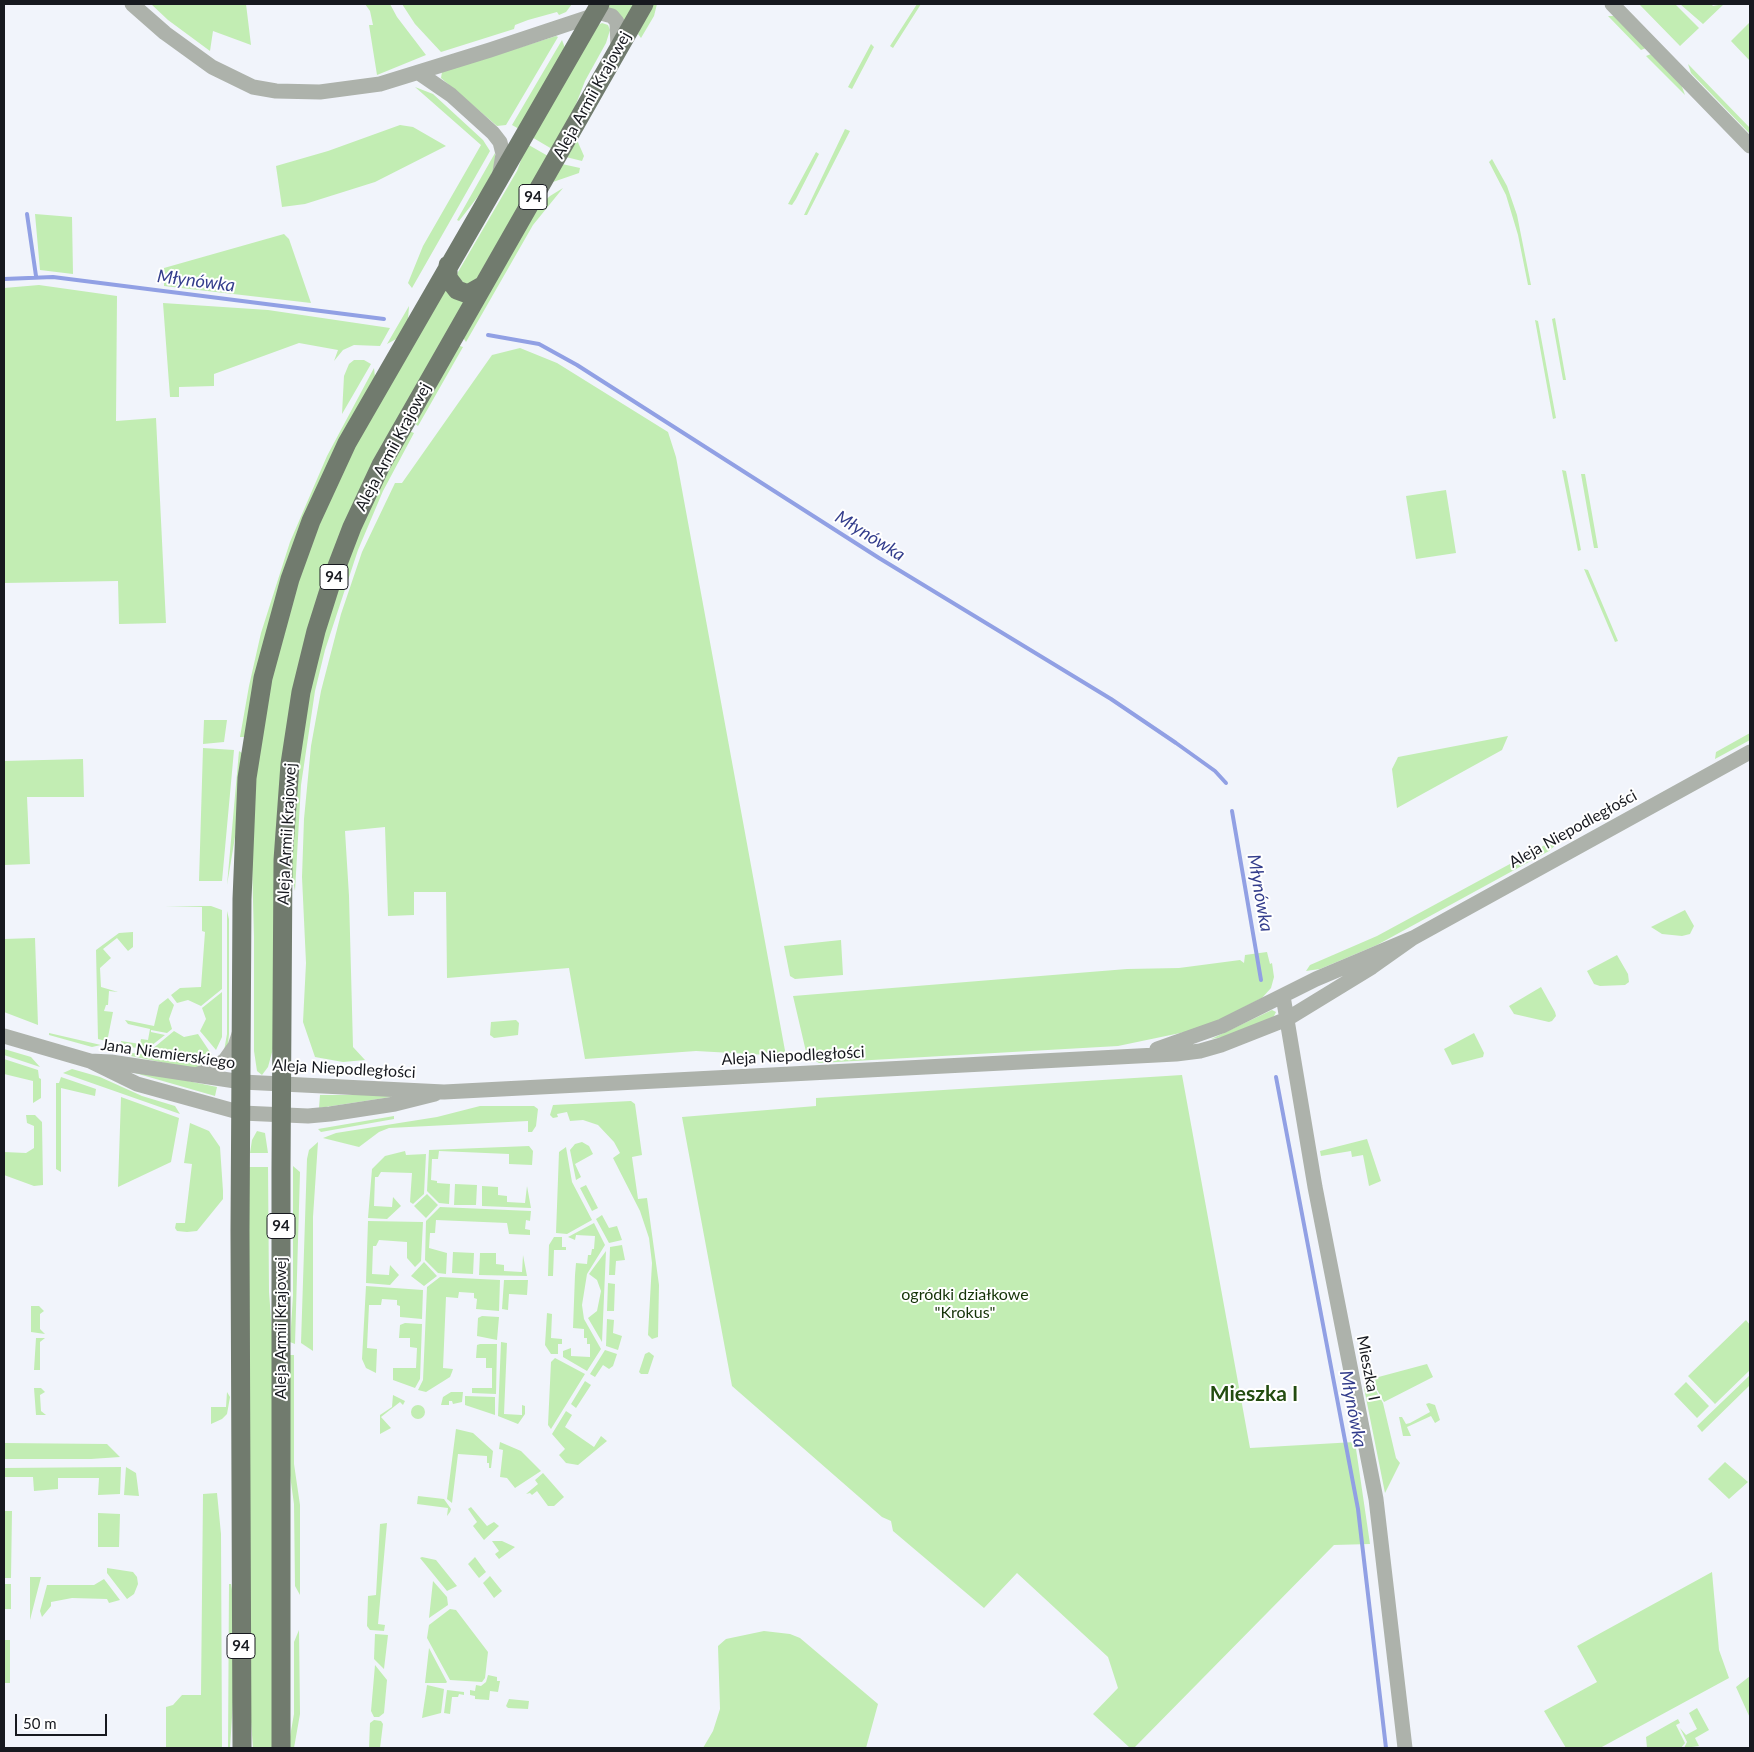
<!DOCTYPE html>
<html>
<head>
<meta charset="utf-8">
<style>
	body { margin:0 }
	#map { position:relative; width:1754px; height:1752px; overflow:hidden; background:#f1f4fb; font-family:Lato,sans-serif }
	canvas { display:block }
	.frame { position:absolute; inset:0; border:5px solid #17191f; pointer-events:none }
	.scale { position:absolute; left:15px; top:1714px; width:92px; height:22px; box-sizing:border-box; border:2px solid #17191f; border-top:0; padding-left:6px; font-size:15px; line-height:18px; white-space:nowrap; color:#17191f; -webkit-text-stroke:4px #fff; paint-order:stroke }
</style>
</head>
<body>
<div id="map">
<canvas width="1754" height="1752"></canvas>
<div class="frame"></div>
<div class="scale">50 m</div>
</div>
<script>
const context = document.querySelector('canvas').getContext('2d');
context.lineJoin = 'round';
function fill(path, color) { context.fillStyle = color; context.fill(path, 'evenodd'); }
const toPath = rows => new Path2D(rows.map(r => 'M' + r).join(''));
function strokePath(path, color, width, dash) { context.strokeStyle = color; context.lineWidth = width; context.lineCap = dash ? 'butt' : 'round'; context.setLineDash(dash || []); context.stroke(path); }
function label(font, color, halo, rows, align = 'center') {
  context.font = font + ' Lato,sans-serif'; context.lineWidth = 4; context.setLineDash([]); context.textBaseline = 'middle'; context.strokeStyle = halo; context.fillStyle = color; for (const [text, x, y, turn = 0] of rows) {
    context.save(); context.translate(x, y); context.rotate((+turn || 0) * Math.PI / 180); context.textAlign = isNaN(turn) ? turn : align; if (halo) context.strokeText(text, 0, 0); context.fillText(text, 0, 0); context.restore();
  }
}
fill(toPath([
	[151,4,246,4,251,45,213,31,210,51,168,20],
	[365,4,390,4,397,17,426,55,377,75,369,25,373,25,370,11],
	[402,4,572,4,566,12,559,15,557,12,528,20,515,25,514,29,441,52,415,24],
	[608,4,635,4,625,21,607,7],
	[651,4,657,4,654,16,641,38,638,34],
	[917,4,921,4,893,48,890,46],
	[1639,4,1675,4,1699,28,1680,46],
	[1680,4,1711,4,1713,6,1724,4,1703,24],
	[1608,16,1615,16,1646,48,1641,50],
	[1750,22,1750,61,1731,41],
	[602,23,608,25,610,30,606,43,585,81,573,112,552,149,530,136,598,25],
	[556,36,558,37,506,125,497,126,441,78,442,72],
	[562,40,565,48,519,129,512,125],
	[871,44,874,47,852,89,848,87],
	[1651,54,1681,84,1685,95,1646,56],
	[1688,64,1750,128,1750,134,1691,73],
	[415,87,433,94,483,140,490,151,412,288,408,283,423,246,481,145],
	[400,125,413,127,446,146,375,182,305,204,282,207,276,166,328,151],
	[845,129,850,131,807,215,804,215],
	[577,140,584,156,582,161,566,157],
	[527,144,548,156,475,282,467,287,457,275,458,272,517,171],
	[816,152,819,154,796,199,792,205,788,204],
	[495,153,495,167,483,190,459,221,457,220],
	[1492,159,1507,186,1517,215,1531,285,1528,285,1518,235,1506,195,1489,162],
	[562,164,580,168,579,173,553,182],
	[563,188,533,225,466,342,462,336,537,208,550,196],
	[35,214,72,217,73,274,40,270],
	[284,234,289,239,311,303,164,286,164,268],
	[444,284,465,299,313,615,274,1045,268,1067,262,1075,257,1071,254,1051,254,937,251,828,262,715,298,575,343,466],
	[39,285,117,296,116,421,156,418,166,623,119,624,118,581,4,583,4,288],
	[163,303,268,310,390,328,380,346,354,345,343,350,334,361,338,350,299,343,214,374,214,386,179,387,179,397,170,397],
	[409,306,408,320,398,338,387,344],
	[1555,318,1566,380,1563,380,1552,319],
	[1535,320,1538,321,1556,418,1553,419],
	[457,345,463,347,418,426,413,422],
	[520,348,557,363,668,432,676,457,786,1056,696,1051,585,1059,569,968,447,978,446,892,414,892,414,915,388,916,385,827,345,831,349,896,353,1047,365,1060,343,1062,315,1057,303,1022,306,963,302,877,304,819,311,746,321,691,341,614,362,552,395,483,402,483,492,355],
	[354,360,364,360,371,364,342,414,344,376,349,364],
	[374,368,375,377,343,436,245,737,240,737,249,686,261,633,290,542,327,456],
	[409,431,414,433,383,491,358,550,325,650,315,691,301,785,295,891,291,872,296,777,309,689,334,599,367,511],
	[1562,470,1566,471,1581,550,1578,551],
	[1581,474,1585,474,1598,548,1594,548],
	[1446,490,1456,553,1416,559,1406,496],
	[1584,569,1588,570,1618,641,1615,642],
	[204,720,227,720,224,742,203,744],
	[1750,733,1750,740,1715,759,1716,752],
	[1508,736,1502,750,1397,808,1392,769,1398,757],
	[203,748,234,750,222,881,199,881],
	[239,751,242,753,237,825,227,885],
	[83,759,84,797,27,797,30,864,4,865,4,761],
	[1556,839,1558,843,1549,851,1377,945,1320,969,1306,971,1310,965,1377,936],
	[211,906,222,910,222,989,201,1006,188,1000,177,1003,171,995,180,988,201,987,205,932,202,931,202,907,165,906],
	[1685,910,1694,926,1690,934,1682,936,1662,934,1651,927],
	[227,911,229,919,229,1034,228,1044,224,1051,227,1034],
	[133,932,133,947,128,951,117,938,103,949,111,958,100,968,101,987,118,992,109,991,108,1005,106,1005,104,1011,113,1012,108,1037,106,1041,98,1039,96,950,119,933],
	[35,938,38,1025,4,1012,4,939],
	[841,940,843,975,795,979,790,976,784,946],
	[1267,952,1270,964,1272,963,1274,977,1271,988,1262,998,1217,1021,1185,1032,1118,1046,819,1063,807,1056,793,996,1127,969,1179,968,1240,960,1244,963,1245,955],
	[1617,955,1628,974,1629,982,1625,985,1600,986,1594,984,1587,971],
	[1541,987,1555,1012,1556,1016,1552,1021,1549,1022,1514,1014,1509,1006],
	[222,992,222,1037,216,1050,200,1031,206,1019,202,1008],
	[168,998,174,1005,169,1019,172,1029,167,1033,151,1030,151,1032,165,1035,147,1049,121,1046,121,1041,140,1044,141,1039,148,1040,150,1029,128,1024,125,1020,154,1026,159,1005],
	[1272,1010,1276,1012,1273,1018,1224,1037,1211,1039],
	[516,1020,519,1023,518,1035,494,1038,490,1035,491,1022],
	[174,1031,184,1037,198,1034,212,1055,204,1057,151,1050],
	[49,1033,101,1045,92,1047,49,1035],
	[1474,1033,1484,1053,1483,1057,1452,1065,1444,1049],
	[4,1049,31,1057,40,1067,4,1055],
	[124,1052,181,1059,213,1062,193,1069,131,1056],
	[4,1059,38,1070,39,1078,41,1079,41,1098,33,1103,33,1081,4,1074],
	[72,1069,100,1077,142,1096,175,1106,180,1114,63,1073],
	[135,1070,217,1087,215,1096,135,1073],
	[1182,1075,1250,1448,1355,1442,1370,1544,1334,1545,1134,1748,1130,1748,1093,1714,1118,1688,1108,1657,1017,1573,984,1608,893,1531,891,1521,882,1517,732,1386,682,1117,816,1106,816,1098],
	[61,1077,96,1089,95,1096,61,1088,61,1172,56,1169,56,1083,59,1083],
	[320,1095,392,1095,391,1097,319,1108],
	[121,1097,179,1118,171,1162,118,1187],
	[631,1101,635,1104,642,1155,632,1157,638,1199,647,1198,659,1285,658,1337,652,1339,648,1335,652,1263,649,1238,640,1211,613,1158,620,1153,614,1142,598,1125,583,1120,570,1121,567,1112,557,1114,558,1117,553,1118,550,1115,553,1105],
	[480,1106,534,1106,538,1109,536,1126,532,1132,528,1132,528,1121,389,1128,379,1132,359,1147,323,1138,336,1133,437,1117],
	[26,1115,35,1115,42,1122,43,1185,34,1186,4,1175,4,1152,26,1153,34,1148,34,1126,27,1123],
	[394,1116,394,1119,321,1132,318,1129],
	[190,1123,209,1131,220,1147,223,1191,223,1199,197,1231,187,1232,177,1231,175,1228,176,1223,185,1223,192,1164,184,1163],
	[257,1131,265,1133,268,1153,250,1153,252,1140],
	[1367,1139,1381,1181,1369,1186,1363,1155,1352,1157,1351,1151,1321,1156,1320,1151],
	[318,1142,313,1217,313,1351,301,1343,307,1159,309,1150],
	[582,1142,589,1146,593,1154,575,1164,581,1177,576,1180,570,1150,575,1144],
	[529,1146,533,1151,532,1165,509,1164,509,1154,439,1151,438,1159,432,1159,431,1180,437,1181,437,1183,450,1184,449,1204,439,1203,427,1191,429,1150],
	[566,1147,572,1182,592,1220,567,1234,556,1233,559,1152],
	[405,1151,406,1155,426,1154,424,1194,413,1204,410,1202,412,1173,381,1172,378,1177,375,1177,374,1206,392,1207,393,1197,401,1206,387,1219,368,1218,372,1169,385,1156],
	[293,1166,300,1172,295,1344,290,1342,293,1296],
	[248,1167,268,1167,269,1292,274,1358,274,1748,253,1748,248,1683],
	[455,1184,477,1185,476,1205,454,1205],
	[586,1185,598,1208,592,1211,580,1188],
	[482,1186,498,1187,498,1195,507,1196,507,1202,525,1203,527,1186,531,1208,482,1206],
	[427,1194,438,1205,426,1218,414,1206],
	[440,1207,531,1211,530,1221,526,1220,525,1229,530,1230,530,1235,509,1234,507,1223,436,1220,435,1233,430,1233,429,1248,447,1253,446,1274,438,1273,425,1260,426,1221],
	[602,1215,609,1228,617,1226,622,1240,609,1243,596,1219],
	[368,1221,423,1222,421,1261,415,1267,407,1258,407,1242,379,1240,376,1246,373,1246,372,1274,389,1275,390,1265,399,1275,390,1285,366,1283],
	[594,1223,605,1245,587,1274,582,1305,584,1319,601,1349,587,1371,563,1357,563,1351,571,1348,571,1356,590,1357,590,1344,587,1344,587,1338,584,1338,584,1329,573,1328,575,1275,576,1263,587,1264,588,1255,591,1255,592,1249,594,1249,595,1236,576,1235,575,1240,568,1237],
	[554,1237,562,1237,562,1247,566,1247,566,1250,554,1250,553,1276,548,1276,549,1245],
	[622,1245,625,1260,616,1261,615,1275,609,1275,610,1247],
	[606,1251,602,1342,588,1318,597,1311,601,1291,597,1280,589,1274],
	[453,1252,474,1253,473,1274,452,1273],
	[480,1253,496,1253,496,1264,504,1265,504,1271,522,1272,523,1255,527,1276,479,1275],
	[424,1262,437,1276,424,1286,411,1276],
	[440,1277,500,1280,499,1311,476,1309,477,1299,474,1298,474,1293,459,1292,458,1298,446,1297,443,1368,453,1369,452,1372,450,1377,426,1392,418,1390,423,1380,427,1287],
	[504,1280,528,1280,527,1295,509,1294,508,1310,502,1309],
	[608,1283,615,1284,614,1311,607,1311],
	[366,1286,423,1290,422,1319,400,1317,400,1306,397,1305,397,1300,382,1299,381,1305,369,1305,367,1348,377,1349,376,1373,366,1368,362,1359],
	[31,1306,39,1306,44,1311,40,1314,40,1329,45,1334,31,1332],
	[547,1313,552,1314,551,1338,562,1339,562,1344,558,1344,558,1354,551,1354,545,1345],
	[482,1316,499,1317,497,1340,477,1336,478,1318],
	[607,1319,614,1320,613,1333,622,1336,618,1350,606,1346],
	[1746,1320,1750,1325,1750,1370,1715,1404,1688,1376],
	[405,1323,422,1324,420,1379,415,1388,393,1380,393,1368,416,1368,417,1348,410,1347,410,1338,399,1338,400,1325],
	[36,1338,45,1338,40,1342,40,1370,34,1370],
	[501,1342,507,1343,504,1414,522,1415,522,1405,525,1406,525,1414,518,1424,498,1416],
	[480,1344,497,1344,496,1394,472,1393,472,1388,492,1388,492,1368,486,1368,486,1358,476,1358,477,1345],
	[605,1350,617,1354,613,1366,609,1369,603,1365,595,1377,590,1374],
	[649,1352,654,1356,648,1374,641,1374,639,1372,645,1354],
	[289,1355,294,1355,294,1464,300,1505,300,1595,295,1586,294,1504,289,1468],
	[555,1358,585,1374,551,1429,548,1425,551,1362],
	[1427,1364,1433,1377,1384,1402,1371,1379],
	[1750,1375,1750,1385,1702,1432,1697,1426],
	[1370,1380,1383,1403,1396,1458,1400,1463,1385,1493,1364,1388,1365,1383],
	[585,1381,591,1385,576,1408,571,1404],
	[1686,1382,1709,1406,1697,1418,1674,1394],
	[34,1388,41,1388,45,1392,40,1395,41,1411,46,1415,36,1415],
	[227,1392,230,1397,227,1414,222,1419,211,1424,211,1407,226,1407],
	[451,1392,463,1392,462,1402,453,1404,452,1401,449,1401,449,1405,441,1405,443,1397],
	[393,1395,405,1401,403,1405,400,1402,381,1417,391,1428,380,1434,380,1415,392,1407],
	[465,1396,495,1397,495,1415,465,1405],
	[1429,1403,1435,1405,1440,1420,1435,1423,1431,1416,1407,1427,1411,1436,1403,1436,1399,1417,1402,1417,1406,1424,1410,1423,1430,1412,1426,1404],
	'411 1412a7 7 0 1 1 14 0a7 7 0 1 1-14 0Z',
	[566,1411,572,1415,565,1427,594,1447,601,1436,607,1441,578,1465,566,1463,559,1455,565,1449,552,1434],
	[456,1429,473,1433,493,1451,491,1468,489,1468,489,1463,487,1463,487,1456,458,1454,452,1503,447,1499],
	[500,1442,521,1451,541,1471,515,1488,507,1478,500,1477,503,1450,499,1449],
	[4,1443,107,1444,120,1457,91,1459,4,1459],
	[1725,1462,1748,1482,1729,1499,1708,1479],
	[121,1467,120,1494,98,1495,99,1478,58,1478,58,1489,34,1491,33,1477,4,1477,4,1468],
	[126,1467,136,1473,139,1496,124,1495],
	[543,1473,564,1497,554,1506,548,1506,537,1491,532,1495,530,1493,526,1494,538,1484,535,1480],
	[217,1493,221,1534,222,1748,166,1748,166,1707,173,1705,182,1695,201,1695,203,1494],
	[418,1496,444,1499,451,1509,450,1512,447,1516,448,1508,417,1504],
	[471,1507,487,1526,494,1522,499,1526,484,1540,473,1526,477,1522,468,1509],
	[4,1511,12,1511,11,1578,4,1578],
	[98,1513,120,1514,119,1547,98,1547],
	[387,1523,378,1624,385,1625,384,1631,370,1630,367,1626,368,1596,376,1595,380,1524],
	[492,1541,502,1541,515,1547,499,1559,495,1554,499,1551],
	[422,1557,436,1560,457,1586,447,1591,420,1558],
	[475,1557,486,1572,479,1578,468,1564],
	[107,1568,133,1572,137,1577,138,1584,134,1594,127,1599,107,1573],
	[1712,1572,1719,1650,1729,1678,1600,1748,1566,1748,1544,1711,1597,1682,1577,1646],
	[490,1576,502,1591,494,1598,483,1583],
	[30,1577,41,1577,30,1620],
	[104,1579,120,1600,109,1603,107,1599,72,1598,51,1602,51,1606,42,1617,40,1611,47,1585,94,1585],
	[433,1581,447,1597,448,1605,429,1618],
	[4,1584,11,1584,11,1609,4,1609],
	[229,1584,231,1584,235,1608,235,1671,230,1748,228,1748],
	[450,1609,456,1610,488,1652,485,1678,482,1682,450,1680,427,1638,429,1625],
	[299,1630,300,1714,294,1748,288,1748,294,1714,294,1642],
	[764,1631,790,1634,800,1638,878,1704,866,1748,703,1748,713,1731,720,1709,718,1646,726,1639],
	[375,1634,388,1635,384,1669,374,1659],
	[4,1640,10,1640,10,1683,4,1683],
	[429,1648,447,1682,446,1683,425,1683],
	[375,1665,387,1680,384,1713,379,1717,374,1717,371,1711],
	[488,1675,497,1677,497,1681,500,1681,498,1692,490,1691,489,1700,475,1699,475,1696,470,1695,470,1690,475,1691,476,1685,481,1686,486,1682],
	[1750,1676,1750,1718,1736,1687],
	[427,1685,444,1689,441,1713,422,1718],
	[447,1690,464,1692,464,1695,459,1694,458,1697,452,1697,450,1714,444,1713],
	[509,1699,529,1701,528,1709,508,1708,506,1706],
	[1697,1708,1709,1730,1695,1738,1699,1746,1684,1748,1687,1742,1680,1728,1686,1735,1697,1729,1689,1713],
	[1678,1719,1680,1723,1676,1725,1685,1743,1681,1748,1647,1748,1646,1737],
	[374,1720,381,1721,383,1724,380,1748,369,1748,370,1723]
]), '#c2edb3');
strokePath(toPath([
	[27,214,36,276],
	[4,279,53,277,384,319],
	[488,335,539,344,577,365,879,558,1111,699,1176,743,1215,771,1226,783],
	[1232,811,1261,980],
	[1276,1077,1358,1509,1386,1748]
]), '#91a0e4', 4);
strokePath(toPath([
	[132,4,165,33,212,67,253,87,276,91,320,92,380,84,490,50,601,13,612,16,617,22,618,48],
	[1612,4,1750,146],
	[419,73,451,95,493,133,500,142,503,154,500,172],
	[1283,996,1315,1187,1376,1499,1405,1748],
	[4,1036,90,1061,137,1084,242,1113,308,1116,330,1114,395,1104,435,1094],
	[1157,1049,1222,1026,1316,979,1413,938,1750,752],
	[90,1061,111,1062,242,1082,444,1092,1176,1054,1200,1051,1221,1045,1287,1019,1372,967,1413,938],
	[198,1074,213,1069,225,1060,235,1046,239,1034]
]), '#adb2ab', 15);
strokePath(toPath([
	[448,265,448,278,457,290,468,294,482,286],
	[242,1748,240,1230,242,899,247,778,263,678,290,579,311,521,347,443,600,4],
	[281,1748,281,1169,283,860,290,764,301,692,316,631,334,574,352,527,381,465,644,4]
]), '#717b6e', 19);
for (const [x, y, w] of [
	[533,197,28],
	[334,577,28],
	[281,1226,28],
	[241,1646,28]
]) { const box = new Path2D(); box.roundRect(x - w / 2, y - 12.5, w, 25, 4); context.fillStyle = '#fff'; context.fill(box); strokePath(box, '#17191f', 1); }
label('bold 15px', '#17191f', null, [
	["94",533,197],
	["94",334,577],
	["94",281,1226],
	["94",241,1646]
]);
label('16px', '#17191f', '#fff', [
	["Aleja Armii Krajowej",592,95,-61],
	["Aleja Armii Krajowej",393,447,-62],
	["Aleja Niepodległości",1573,829,-29],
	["Aleja Armii Krajowej",287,834,-87],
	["Jana Niemierskiego",168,1054,8],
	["Aleja Niepodległości",793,1056,-3],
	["Aleja Niepodległości",344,1069,3],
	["Aleja Armii Krajowej",281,1328,-90],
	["Mieszka I",1368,1368,79]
]);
label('16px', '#143307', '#fff', [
	["ogródki działkowe",965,1295],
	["\"Krokus\"",965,1313]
]);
label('italic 18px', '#333d8c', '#fff', [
	["Młynówka",196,281,7],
	["Młynówka",870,536,32],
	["Młynówka",1260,893,80],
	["Młynówka",1353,1409,79]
]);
label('bold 21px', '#234c10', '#fff', [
	["Mieszka I",1254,1394]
]);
</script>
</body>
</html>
